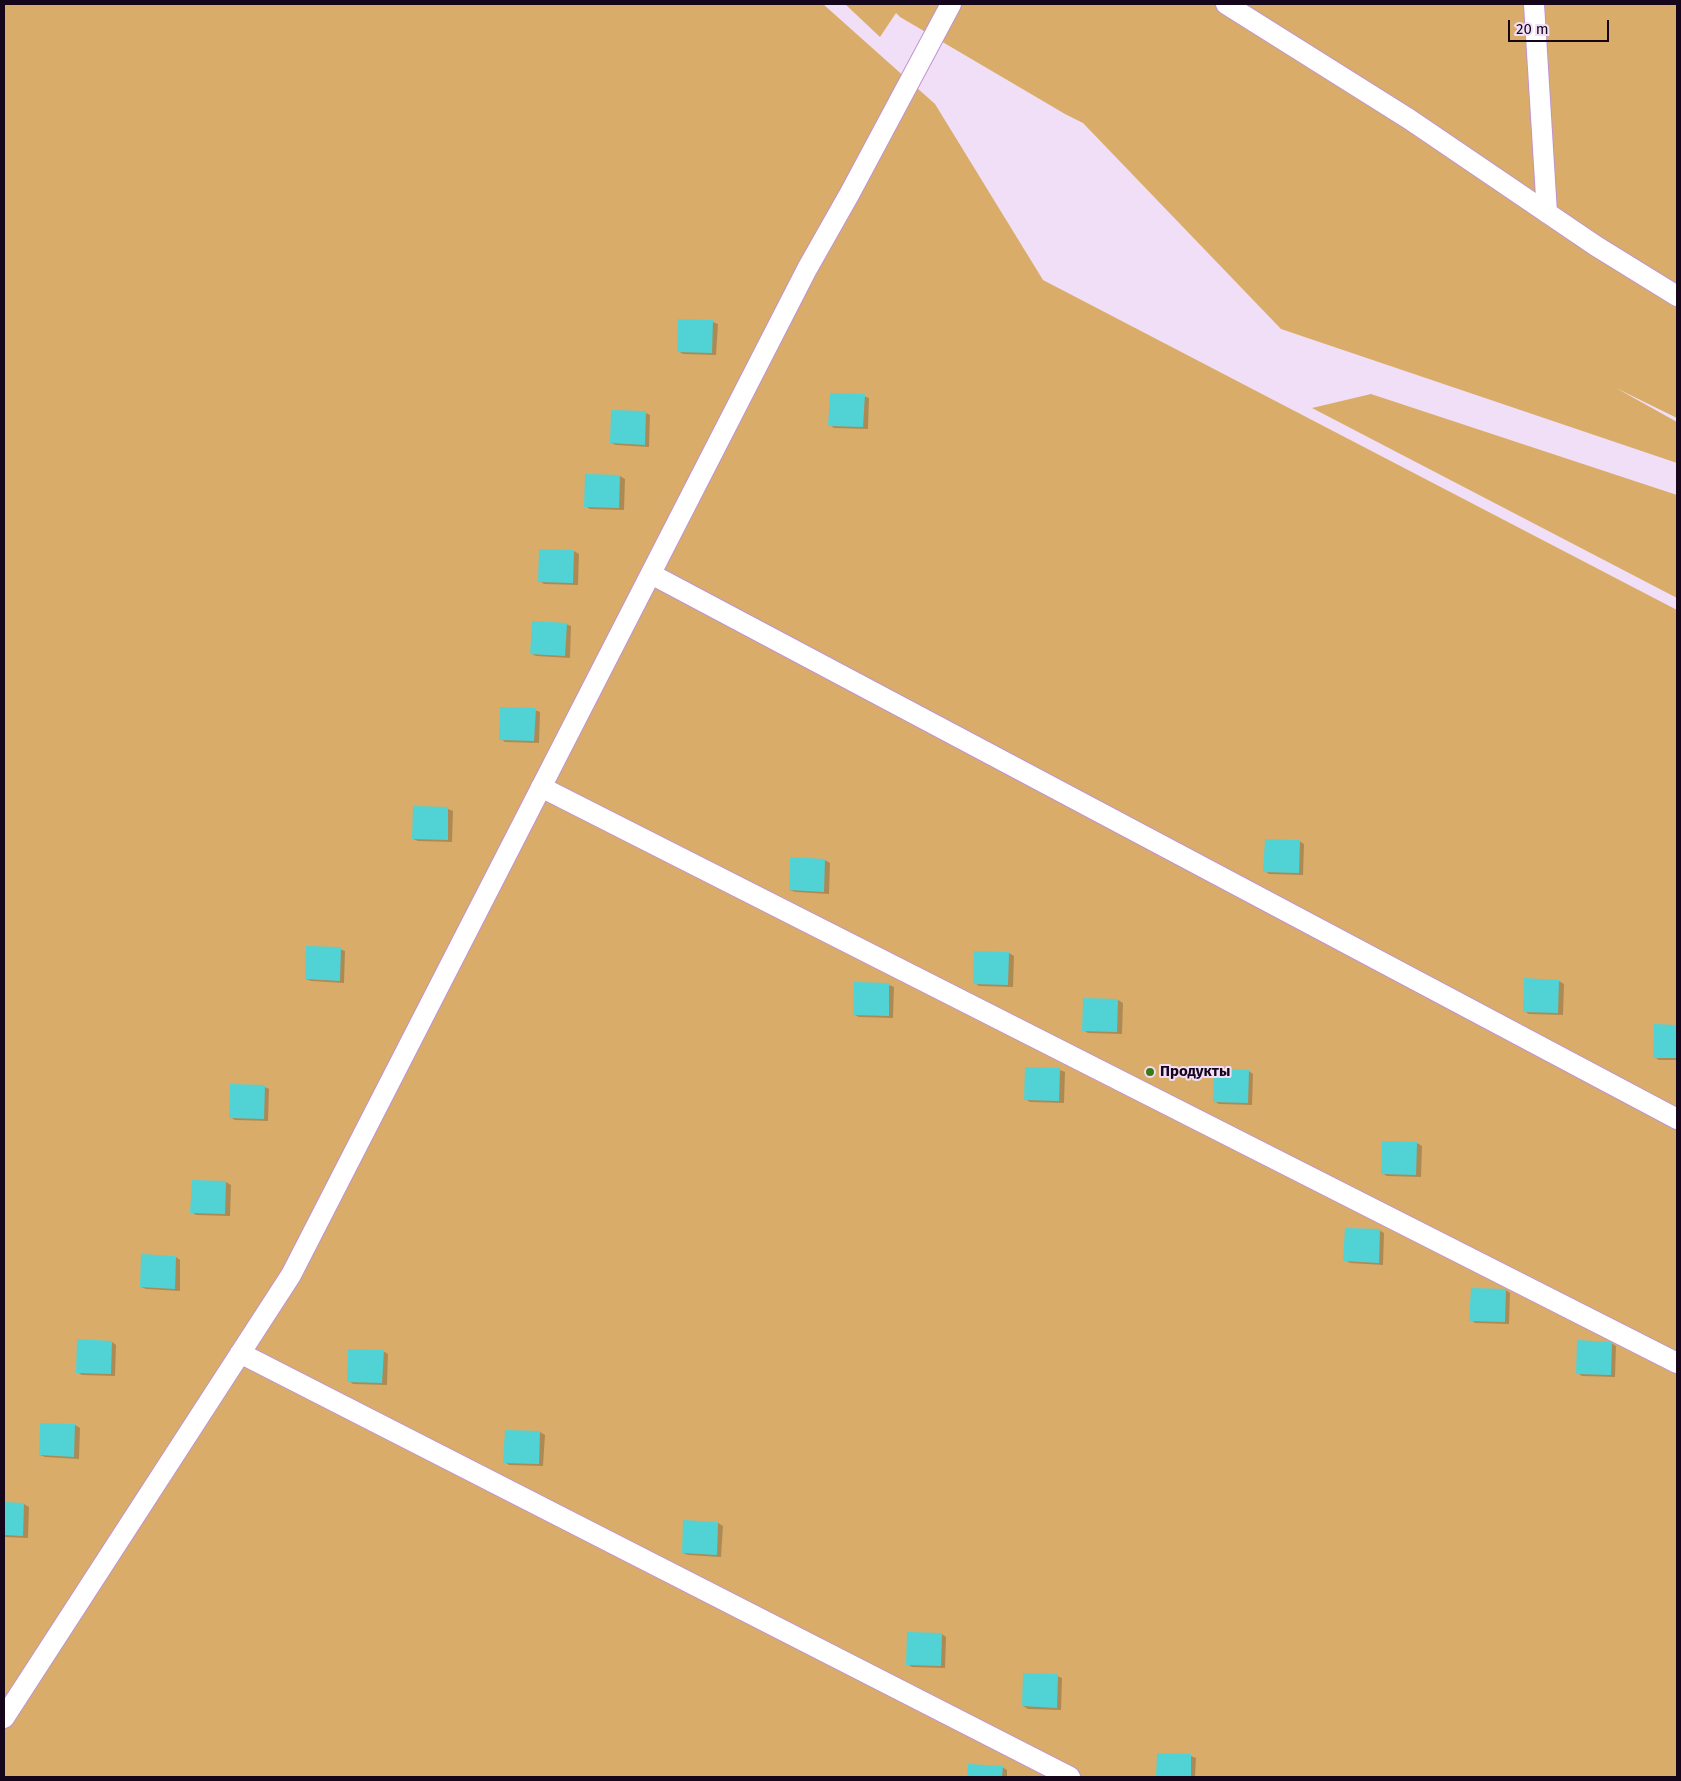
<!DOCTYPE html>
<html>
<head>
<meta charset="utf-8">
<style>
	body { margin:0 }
	#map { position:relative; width:1681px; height:1781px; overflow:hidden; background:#f1def7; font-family:"Fira Sans",sans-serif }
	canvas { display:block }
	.frame { position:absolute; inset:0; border:5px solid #16061b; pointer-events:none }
	.scale { position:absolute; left:1508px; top:20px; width:101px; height:22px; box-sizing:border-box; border:2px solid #16061b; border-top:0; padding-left:6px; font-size:15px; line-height:18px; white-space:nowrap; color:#16061b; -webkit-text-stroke:4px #f1def7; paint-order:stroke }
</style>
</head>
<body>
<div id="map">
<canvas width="1681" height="1781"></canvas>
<div class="frame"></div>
<div class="scale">20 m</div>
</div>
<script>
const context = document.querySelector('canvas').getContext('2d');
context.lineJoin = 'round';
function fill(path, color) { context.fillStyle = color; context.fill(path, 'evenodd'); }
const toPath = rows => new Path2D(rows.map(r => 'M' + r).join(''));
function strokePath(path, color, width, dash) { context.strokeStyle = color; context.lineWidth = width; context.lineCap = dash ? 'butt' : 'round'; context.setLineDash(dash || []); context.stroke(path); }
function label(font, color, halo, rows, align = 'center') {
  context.font = font + ' "Fira Sans",sans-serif'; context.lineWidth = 4; context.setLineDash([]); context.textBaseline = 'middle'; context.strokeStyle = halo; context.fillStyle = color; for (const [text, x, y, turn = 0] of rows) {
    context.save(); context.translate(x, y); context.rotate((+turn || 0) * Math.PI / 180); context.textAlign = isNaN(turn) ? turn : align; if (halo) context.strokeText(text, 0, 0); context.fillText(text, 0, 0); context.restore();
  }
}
fill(toPath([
	[4,4,823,4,935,104,1043,280,1677,610,1677,1777,4,1777],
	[845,4,1677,4,1677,418,1616,388,1677,422,1677,463,1281,329,1083,123,1065,114,900,17,896,13,880,37],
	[1371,394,1677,495,1677,598,1312,408]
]), '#d9ad69');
fill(toPath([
	[713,322,718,324,716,355,683,354,678,351],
	[864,396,869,398,868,429,834,428,830,425],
	[646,413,650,415,649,447,616,445,611,443],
	[620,476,625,479,624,510,590,509,585,506],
	[574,551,579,554,578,585,544,584,540,581],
	[566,624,571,626,570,658,536,656,532,654],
	[535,710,540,712,539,743,505,742,501,739],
	[448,809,453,811,452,842,418,841,413,839],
	[1299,841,1304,844,1303,875,1269,874,1265,871],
	[825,860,830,863,829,894,795,892,790,890],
	[340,949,345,951,344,983,311,981,306,979],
	[1009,953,1014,956,1013,987,979,986,975,983],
	[1559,981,1564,984,1563,1015,1529,1014,1524,1011],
	[889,985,894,987,893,1018,859,1017,855,1015],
	[1084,999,1118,1000,1123,1003,1122,1034,1088,1033,1083,1030],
	[1655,1025,1677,1026,1677,1060,1659,1060,1654,1057],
	[1060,1070,1065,1072,1064,1103,1030,1102,1025,1099],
	[1249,1071,1253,1074,1252,1105,1219,1104,1214,1101],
	[265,1087,269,1089,268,1121,235,1120,230,1117],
	[1417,1143,1422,1146,1421,1177,1387,1176,1382,1173],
	[193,1181,226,1182,231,1185,230,1216,196,1215,192,1212],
	[1379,1230,1384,1233,1383,1265,1350,1263,1345,1260],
	[176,1257,180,1260,180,1291,146,1289,141,1287],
	[1506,1290,1510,1293,1509,1324,1475,1323,1471,1320],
	[112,1342,116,1345,115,1376,82,1375,77,1372],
	[1611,1343,1616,1346,1615,1377,1582,1376,1577,1373],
	[383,1351,388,1354,387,1385,353,1384,349,1381],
	[75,1425,80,1428,79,1459,45,1457,40,1455],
	[540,1432,545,1435,543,1466,509,1465,505,1462],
	[4,1503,24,1504,29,1507,28,1538,4,1537],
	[718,1523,723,1526,721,1557,688,1555,683,1553],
	[942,1634,946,1637,945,1668,912,1667,907,1664],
	[1057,1676,1062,1678,1061,1710,1028,1709,1023,1706],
	[1158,1754,1191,1756,1196,1758,1195,1777,1157,1777],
	[969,1766,1002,1767,1007,1770,1007,1777,969,1777]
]), '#0003');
fill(toPath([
	[678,319,713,320,712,353,677,352],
	[830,393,865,394,863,427,828,426],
	[611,410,646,411,645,445,610,443],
	[585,474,620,475,619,508,584,507],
	[539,549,574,550,573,583,538,582],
	[532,621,567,623,565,656,530,654],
	[500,707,536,708,534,741,499,740],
	[413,806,448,807,448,840,412,839],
	[1265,839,1300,840,1299,873,1263,872],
	[790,857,825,859,824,892,789,890],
	[306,946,341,947,340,981,305,979],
	[974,951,1009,952,1008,985,973,984],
	[1524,978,1559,980,1558,1013,1523,1012],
	[854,982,889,983,889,1016,853,1015],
	[1083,998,1118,999,1117,1032,1082,1031],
	[1654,1024,1677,1025,1677,1058,1653,1058],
	[1025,1067,1060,1068,1059,1101,1024,1100],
	[1214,1069,1249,1070,1248,1103,1213,1102],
	[230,1084,265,1085,264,1119,229,1118],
	[1382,1141,1417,1142,1416,1175,1381,1174],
	[192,1180,226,1181,225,1214,190,1213],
	[1345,1228,1380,1229,1379,1263,1343,1261],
	[141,1254,176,1256,175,1289,140,1287],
	[1471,1288,1506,1289,1505,1322,1469,1321],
	[77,1339,112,1341,111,1374,76,1373],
	[1577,1340,1612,1342,1611,1375,1576,1374],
	[348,1349,384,1350,382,1383,347,1382],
	[40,1423,75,1424,74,1457,39,1455],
	[505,1430,540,1431,539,1464,503,1463],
	[4,1502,24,1503,23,1536,4,1535],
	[683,1520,718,1522,717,1555,682,1553],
	[907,1632,942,1633,941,1666,906,1665],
	[1023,1673,1058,1674,1057,1708,1022,1706],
	[1157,1753,1191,1754,1191,1777,1156,1777],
	[968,1764,1003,1766,1002,1777,967,1777]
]), '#51d3d6');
const lane = toPath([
	[1226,4,1409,119,1596,246,1677,296],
	[1534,4,1547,213],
	[651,574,1677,1119],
	[541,787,1677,1363],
	[240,1353,1070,1777],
	[4,1718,291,1275,807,269,850,193,951,4]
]);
strokePath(lane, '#c093d0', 22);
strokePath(lane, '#fff', 20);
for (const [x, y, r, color] of [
	[1150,1072,5,"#3a7917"]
]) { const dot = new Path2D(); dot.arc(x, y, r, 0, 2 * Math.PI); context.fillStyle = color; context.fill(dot); strokePath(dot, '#f1def7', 2); }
label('bold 15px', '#16061b', '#f1def7', [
	["Продукты",1160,1072]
], 'left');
</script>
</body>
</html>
